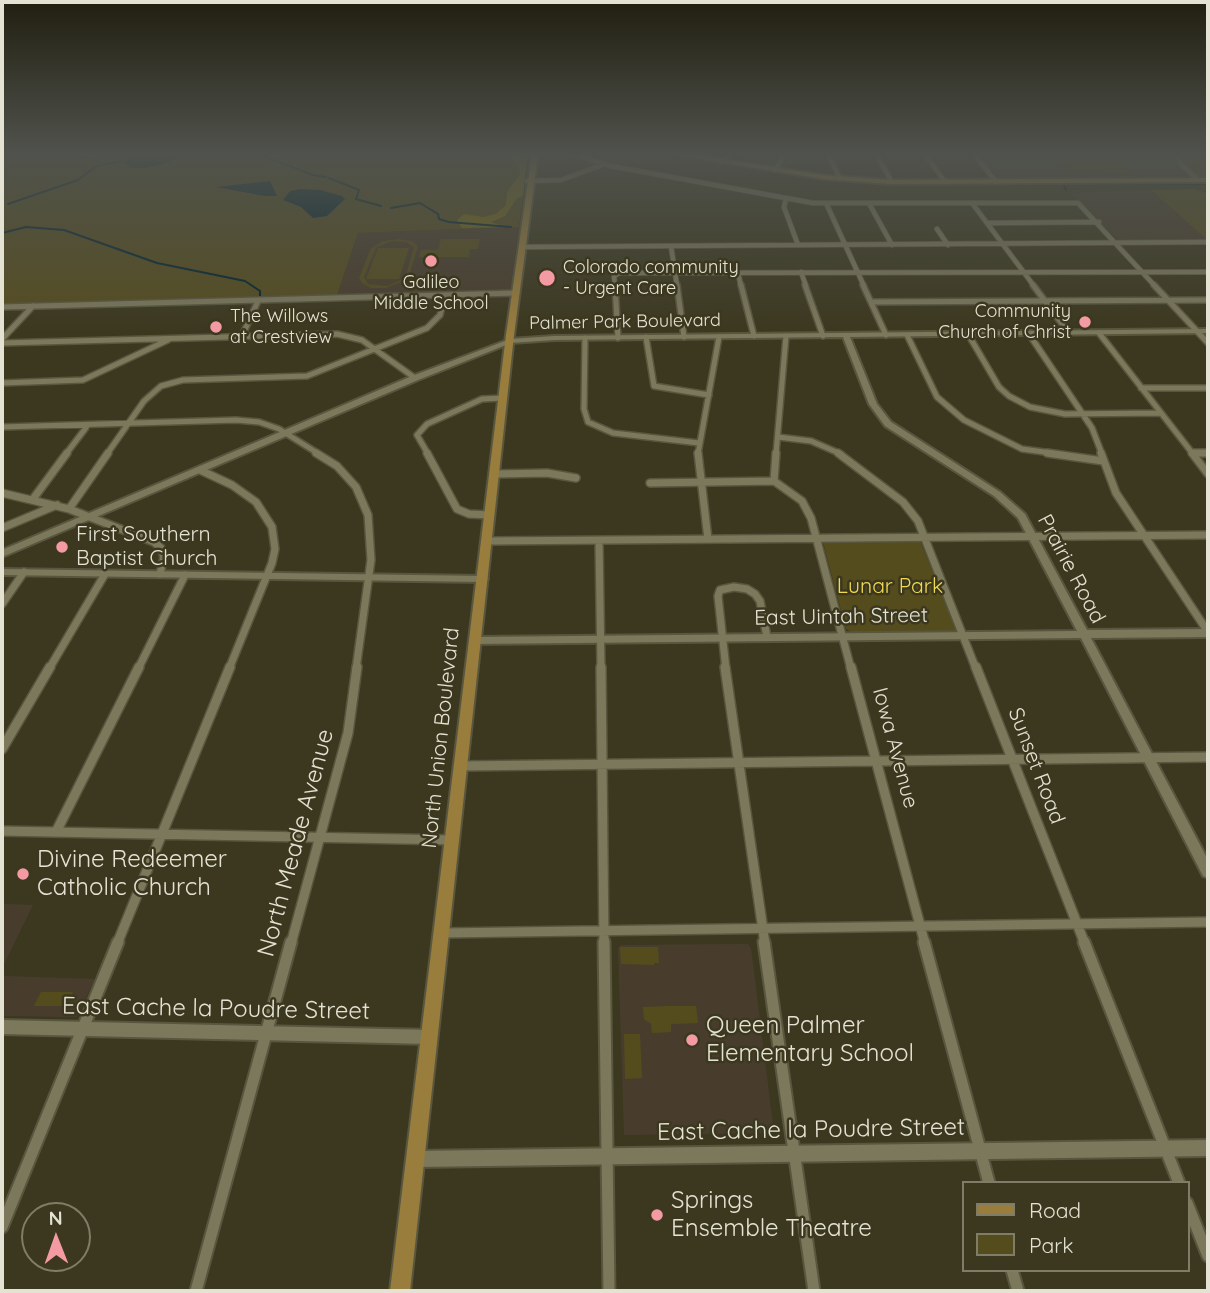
<!DOCTYPE html>
<html>
<head>
<meta charset="utf-8">
<style>
	body { margin:0 }
	#map { position:relative; width:1210px; height:1293px; overflow:hidden; background:#3c381f; font-family:Quicksand,sans-serif }
	canvas { display:block }
	.frame { position:absolute; inset:0; border:4px solid #e4e2d3; pointer-events:none }
	.legend { position:absolute; left:962px; top:1181px; width:228px; height:91px; box-sizing:border-box; background:#3c381f; border:2px solid #7f7c67; margin:0; padding:9px 12px; list-style:none; font-size:21px; color:#e4e2d3 }
	.legend li { display:flex; align-items:center; gap:14px; height:35px }
	.legend b { width:35px; border:2px solid #7f7c67 }
	.north { position:absolute; left:21px; top:1202px; width:70px; height:70px; box-sizing:border-box; background:#3c381f; border:2px solid #7f7c67; border-radius:50%; rotate:359deg; font-size:19px; font-weight:700; line-height:28px; text-align:center; color:#e4e2d3 }
	.north::after { content:''; display:block; margin:auto; width:24px; height:32px; background:#f49aa3; clip-path:polygon(50% 0,100% 100%,50% 72%,0 100%) }
</style>
</head>
<body>
<div id="map">
<canvas width="1210" height="1293"></canvas>
<div class="frame"></div>
<ul class="legend">
<li><b style="height:9px;background:#997d3d"></b>Road</li>
<li><b style="height:19px;background:#554c1e"></b>Park</li>
</ul>
<div class="north">N</div>
</div>
<script>
const context = document.querySelector('canvas').getContext('2d');
context.lineJoin = 'round';
function fill(path, color) { context.fillStyle = color; context.fill(path, 'evenodd'); }
const toPath = rows => new Path2D(rows.map(r => 'M' + r).join(''));
function strokePath(path, color, width, dash) { context.strokeStyle = color; context.lineWidth = width; context.lineCap = dash ? 'butt' : 'round'; context.setLineDash(dash || []); context.stroke(path); }
function label(font, color, halo, rows, align = 'center') {
  context.font = font + ' Quicksand,sans-serif'; context.lineWidth = 5; context.setLineDash([]); context.textBaseline = 'middle'; context.strokeStyle = halo; context.fillStyle = color; for (const [text, x, y, turn = 0] of rows) {
    context.save(); context.translate(x, y); context.rotate((+turn || 0) * Math.PI / 180); context.textAlign = isNaN(turn) ? turn : align; if (halo) context.strokeText(text, 0, 0); context.fillText(text, 0, 0); context.restore();
  }
}
fill(toPath([
	[977,154,1172,154,1180,167,1193,178,998,180],
	[1151,190,1208,241,1119,241,1070,193],
	[519,227,510,291,336,298,358,233],
	[2,904,33,905,2,968],
	[748,944,751,948,774,1133,624,1135,618,948,621,945],
	[2,976,95,979,77,1017,2,1016]
]), '#483d2d');
fill(toPath([
	[2,154,528,154,519,227,358,233,336,298,2,305],
	[1179,154,1208,154,1208,178,1198,177,1187,167],
	[1055,160,1120,161,1131,173,1065,172],
	[1195,189,1208,194,1208,241,1151,190],
	[399,239,412,241,418,246,408,279,386,288,371,288,362,283,359,278,371,248,383,241],
	[392,241,406,242,414,247,405,278,387,286,368,284,364,277,376,248],
	[441,239,480,239,478,249,470,249,469,257,419,257,421,250,438,250],
	[378,248,409,248,399,279,366,279],
	[920,541,957,631,852,632,846,629,823,542],
	[620,947,658,947,659,963,654,963,654,965,621,964],
	[41,992,73,992,67,1006,34,1006],
	[669,1006,696,1006,698,1023,671,1024,671,1032,652,1033,651,1024,644,1019,643,1007],
	[624,1034,640,1034,642,1078,625,1079]
]), '#554c1e');
fill(toPath([
	[506,154,527,158,523,196,517,198,505,216,491,222,505,227,462,228,457,220,464,214,483,217,496,214,506,205,507,192,520,174,519,168]
]), '#776916');
fill(toPath([
	[166,154,177,156,171,162,146,168,130,168,123,162,134,157],
	[270,181,277,196,265,196,216,187],
	[300,189,320,190,342,196,345,199,327,216,313,218,301,207,283,200,290,191]
]), '#002433');
strokePath(toPath([
	[9,154,79,155,100,162],
	[258,154,313,175,326,177],
	[329,178,359,190,356,199,381,206],
	[1066,190,1063,184,1208,184],
	[8,204,78,180,96,166,123,161],
	[391,208,420,203,438,214,439,219,449,222,511,227],
	[2,233,26,227,64,230,157,263,245,281,260,291,260,296]
]), '#002433', 2);
const streetFar4 = toPath([
	[573,154,611,166,813,203,1078,203,1155,286],
	[828,154,840,179],
	[876,154,892,182],
	[925,154,945,182],
	[974,154,996,182],
	[1176,154,1181,164,1198,180],
	[721,162,730,154],
	[775,170,782,159,781,154],
	[527,181,561,180,602,165],
	[786,199,784,207,798,245],
	[826,203,864,286],
	[972,203,1034,286],
	[870,205,892,245],
	[987,223,1099,222],
	[937,229,948,245],
	[671,246,677,286],
	[521,247,1208,242],
	[801,272,806,286],
	[738,273,741,286],
	[615,286,614,276,619,273,1208,272]
]);
const streetFar3 = toPath([
	[615,285,618,338],
	[677,285,684,337],
	[741,285,754,336],
	[805,285,823,336],
	[863,285,886,335],
	[1033,285,1069,333],
	[1154,285,1208,343],
	[871,302,1208,300],
	[2,307,516,293],
	[1099,333,1193,454],
	[968,334,999,387,1009,396,1030,407,1065,414,1161,413],
	[1029,334,1092,428,1102,454],
	[907,335,937,397,964,420,1022,449,1059,454],
	[242,336,258,301],
	[646,337,654,386,709,395],
	[585,338,584,409,588,422,613,433,699,443],
	[2,339,33,306],
	[2,343,337,334,362,340,415,378],
	[2,383,83,380,168,340],
	[1141,388,1208,388],
	[2,427,236,420,259,422,279,429,319,454],
	[778,437,811,441,841,454],
	[1192,453,1208,453],
	[66,454,88,425],
	[107,454,144,401,161,386,183,380,307,376,427,328,440,315,445,295],
	[428,454,417,435,427,424,482,399,503,398],
	[698,454,719,337],
	[776,454,786,336]
]);
const streetFar2 = toPath([
	[316,453,337,466,356,487,368,515,371,560,356,669],
	[427,453,457,509,469,514,490,515],
	[698,453,708,539],
	[776,453,774,481,802,501,811,518,851,669],
	[838,453,903,502,918,521,976,669],
	[1047,453,1103,461],
	[1101,453,1116,493,1208,632],
	[1192,453,1208,474],
	[1192,453,1208,453],
	[200,470,232,485,256,502,272,527,275,549,272,563,229,669],
	[495,474,547,473,576,478],
	[650,483,774,481],
	[2,493,69,509,154,542,161,548,164,557,160,574],
	[33,499,67,453],
	[69,509,108,453],
	[2,528,57,505],
	[488,541,1208,535],
	[599,541,601,669],
	[2,604,24,572],
	[49,669,105,574],
	[138,669,185,575],
	[726,669,718,596,720,590,734,587,747,589,755,594,760,601,767,637]
]);
const streetFar1 = toPath([
	[601,667,604,944],
	[725,667,765,944],
	[851,667,925,944],
	[976,667,1085,944],
	[2,749,50,667],
	[462,766,1208,757],
	[2,831,452,840],
	[56,832,139,667],
	[443,933,1208,922],
	[117,944,230,667],
	[291,944,348,733,357,667]
]);
const street = toPath([
	[604,942,609,1291],
	[764,942,814,1291],
	[924,942,989,1183],
	[1084,942,1179,1183],
	[1187,1203,1208,1256],
	[2,1227,118,942],
	[1012,1270,1018,1291],
	[196,1291,291,942]
]);
const secondary = toPath([
	[1208,329,1208,333,850,337,877,404,891,422,1000,492,1025,514,1087,630,1208,629,1208,637,1091,638,1208,860,1208,878,1203,876,1081,638,471,644,470,641,475,637,1077,631,1018,518,994,496,885,426,869,404,843,337,554,340,511,343,418,380,2,557,2,550,412,376,510,339,554,336,1208,329],
	[2,569,483,576,488,579,483,582,2,575,2,569],
	[2,1020,430,1030,435,1032,437,1037,435,1042,430,1044,2,1034,2,1020],
	[1208,1140,1208,1156,415,1167,409,1165,407,1159,409,1153,415,1151,1208,1140]
]);
const primary = toPath([
	[532,154,538,154,514,335,410,1291,390,1291,506,335,532,154],
	[674,154,688,154,823,175,892,180,1208,178,1208,182,892,184,823,179,674,154]
]);
strokePath(streetFar4, '#59563f', 6);
strokePath(streetFar3, '#59563f', 8);
strokePath(streetFar2, '#59563f', 10);
strokePath(streetFar1, '#59563f', 12);
strokePath(street, '#59563f', 15);
strokePath(secondary, '#59563f', 4);
strokePath(primary, '#59563f', 4);
strokePath(streetFar4, '#7c785c', 4.5);
strokePath(streetFar3, '#7c785c', 5);
strokePath(streetFar2, '#7c785c', 7);
strokePath(streetFar1, '#7c785c', 9);
strokePath(street, '#7c785c', 11);
fill(secondary, '#7c785c');
fill(primary, '#997d3d');
const sky = context.createLinearGradient(0, 0, 0, 335);
sky.addColorStop(0, '#211f11');
sky.addColorStop(0.46, '#50534d');
sky.addColorStop(1, '#50534d00');
context.fillStyle = sky;
context.fillRect(0, 0, 1210, 335);
for (const [x, y, r, color] of [
	[431,261,7,"#f49aa3"],
	[547,278,9,"#f49aa3"],
	[1085,322,7,"#f49aa3"],
	[216,327,7,"#f49aa3"],
	[62,547,7,"#f49aa3"],
	[23,874,7,"#f49aa3"],
	[692,1040,7,"#f49aa3"],
	[657,1215,7,"#f49aa3"]
]) { const dot = new Path2D(); dot.arc(x, y, r, 0, 2 * Math.PI); context.fillStyle = color; context.fill(dot); strokePath(dot, '#3c381f', 2.5); }
label('18px', '#e4e2d3', '#3c381f', [
	["Colorado community",563,268],
	["- Urgent Care",563,289],
	["Galileo",431,283,"center"],
	["Middle School",431,304,"center"],
	["Community",1071,312,"right"],
	["Church of Christ",1071,333,"right"],
	["The Willows",230,317],
	["at Crestview",230,338]
], 'left');
label('18px', '#e4e2d3', '#3c381f', [
	["Palmer Park Boulevard",625,322,-1]
]);
label('21px', '#e4e2d3', '#3c381f', [
	["First Southern",76,535],
	["Baptist Church",76,559]
], 'left');
label('21px', '#e4e2d3', '#3c381f', [
	["Prairie Road",1071,569,62],
	["East Uintah Street",841,617,-1],
	["North Union Boulevard",441,738,-84],
	["Iowa Avenue",895,748,75],
	["Sunset Road",1036,766,69]
]);
label('21px', '#f1da51', '#3c381f', [
	["Lunar Park",890,587]
]);
label('24px', '#e4e2d3', '#3c381f', [
	["North Meade Avenue",296,843,-75],
	["East Cache la Poudre Street",216,1009,1],
	["East Cache la Poudre Street",811,1130,-1]
]);
label('24px', '#e4e2d3', '#3c381f', [
	["Divine Redeemer",37,860],
	["Catholic Church",37,888],
	["Queen Palmer",706,1026],
	["Elementary School",706,1054],
	["Springs",671,1201],
	["Ensemble Theatre",671,1229]
], 'left');
</script>
</body>
</html>
